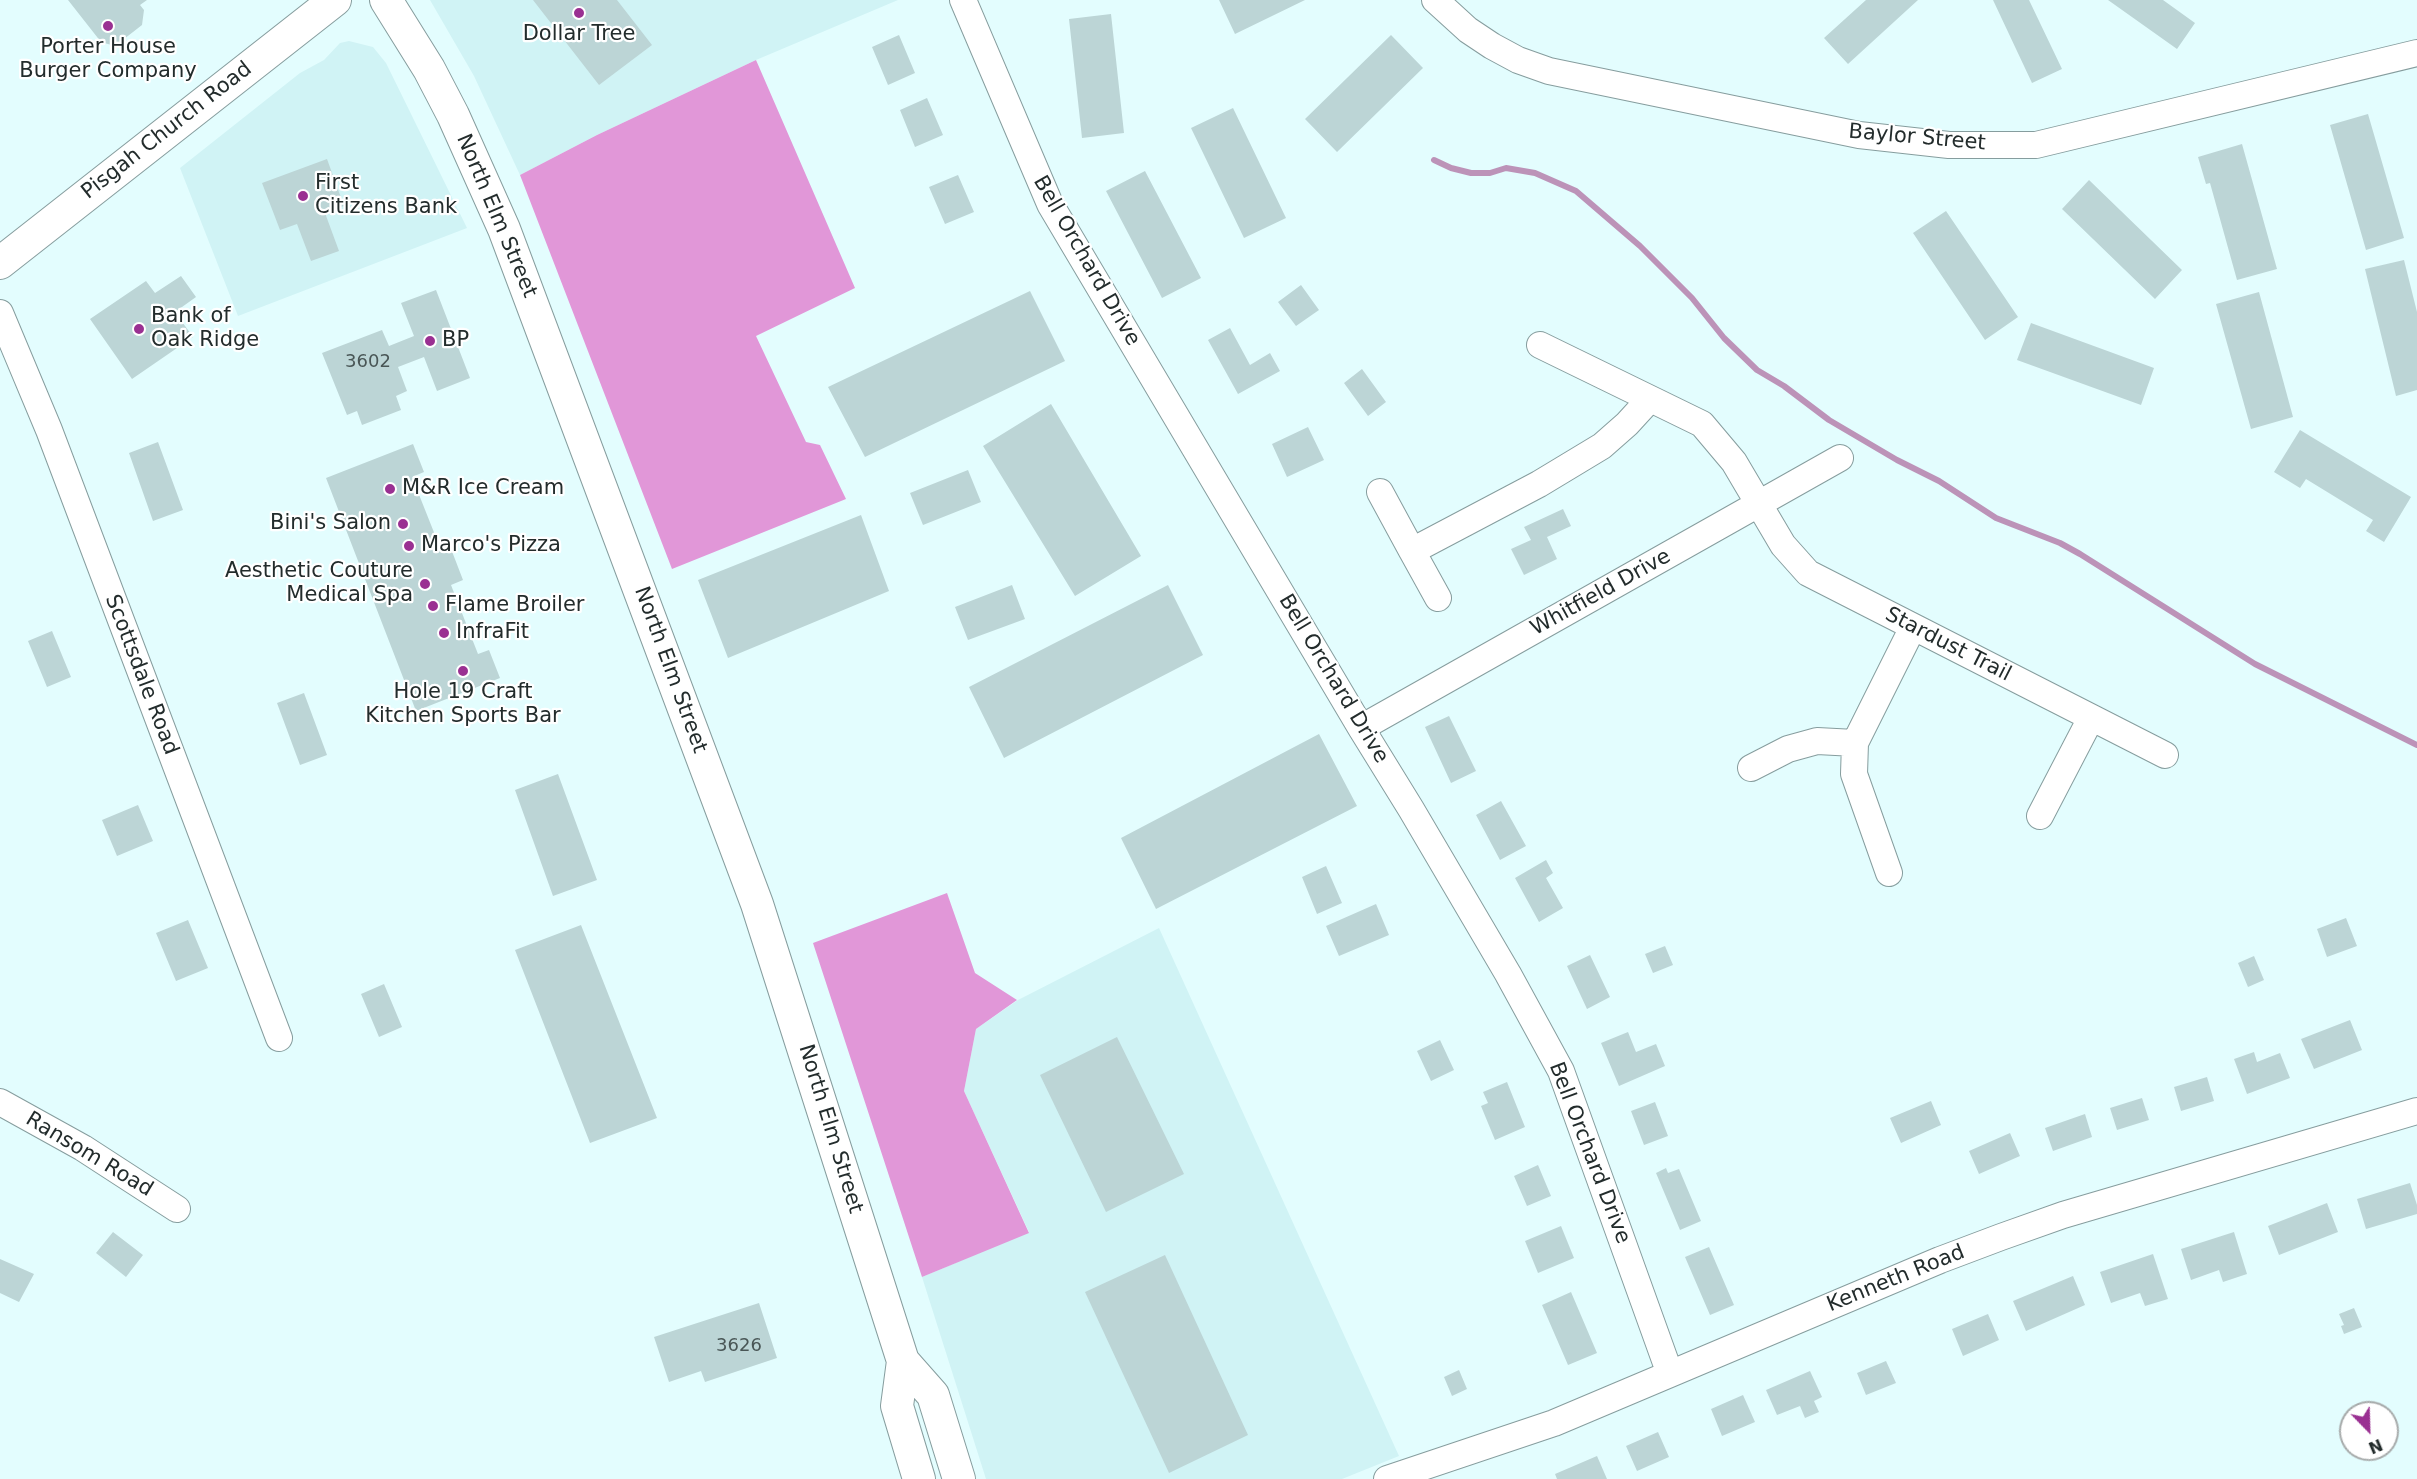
<!DOCTYPE html>
<html>
<head>
<meta charset="utf-8">
<style>
	body { margin:0 }
	#map { position:relative; width:2417px; height:1479px; overflow:hidden; background:#e3fdfe; font-family:"DejaVu Sans",sans-serif }
	canvas { display:block }
	.north { position:absolute; left:2339px; top:1401px; width:60px; height:60px; box-sizing:border-box; background:#fff; border:2px solid #a7abab; border-radius:50%; rotate:157deg; font-size:16px; font-weight:700; line-height:24px; text-align:center; color:#232c2c }
	.north::after { content:''; display:block; margin:auto; width:21px; height:27px; background:#9a3092; clip-path:polygon(50% 0,100% 100%,50% 72%,0 100%) }
</style>
</head>
<body>
<div id="map">
<canvas width="2417" height="1479"></canvas>
<div class="north">N</div>
</div>
<script>
const context = document.querySelector('canvas').getContext('2d');
context.lineJoin = 'round';
function fill(path, color) { context.fillStyle = color; context.fill(path, 'evenodd'); }
const toPath = rows => new Path2D(rows.map(r => 'M' + r).join(''));
function strokePath(path, color, width, dash) { context.strokeStyle = color; context.lineWidth = width; context.lineCap = dash ? 'butt' : 'round'; context.setLineDash(dash || []); context.stroke(path); }
function label(font, color, halo, rows, align = 'center') {
  context.font = font + ' "DejaVu Sans",sans-serif'; context.lineWidth = 4.5; context.setLineDash([]); context.textBaseline = 'middle'; context.strokeStyle = halo; context.fillStyle = color; for (const [text, x, y, turn = 0] of rows) {
    context.save(); context.translate(x, y); context.rotate((+turn || 0) * Math.PI / 180); context.textAlign = isNaN(turn) ? turn : align; if (halo) context.strokeText(text, 0, 0); context.fillText(text, 0, 0); context.restore();
  }
}
fill(toPath([
	[430,0,898,0,756,60,597,135,520,175,474,76],
	[349,41,373,47,386,63,467,228,238,316,180,168,300,73,324,60,340,43],
	[1159,928,1399,1456,1342,1479,986,1479,922,1277,1029,1232,964,1091,976,1029,1018,1000]
]), '#d0f3f5');
fill(toPath([
	[756,60,855,288,756,336,806,442,820,445,846,499,672,569,520,175,597,135],
	[947,893,975,973,1017,1000,976,1029,964,1091,1029,1233,922,1277,813,943]
]), '#e197d8');
strokePath(toPath([
	[1434,160,1451,168,1471,173,1490,173,1506,168,1535,173,1576,191,1640,246,1692,298,1724,338,1757,370,1784,386,1829,420,1897,460,1939,481,1996,518,2060,543,2080,554,2255,664,2417,745]
]), '#bc93b8', 6);
fill(toPath([
	[68,0,147,0,140,5,144,10,142,25,115,46,101,42],
	[533,0,617,0,652,45,599,85],
	[1219,0,1305,0,1235,34],
	[1866,0,1918,0,1848,64,1824,38],
	[1993,0,2029,0,2062,69,2032,83],
	[2108,0,2163,0,2195,23,2177,49],
	[1111,14,1124,133,1082,138,1069,19],
	[899,35,915,73,888,85,872,47],
	[1391,35,1423,68,1337,152,1305,119],
	[927,98,943,135,915,147,900,110],
	[1233,108,1286,218,1244,238,1191,128],
	[2368,114,2404,238,2366,250,2330,125],
	[2242,144,2277,269,2237,280,2210,183,2206,184,2198,157],
	[327,159,344,206,325,213,339,251,311,261,297,224,280,230,262,183],
	[1145,171,1201,278,1162,298,1106,191],
	[958,175,974,212,945,224,929,187],
	[2089,180,2182,270,2155,299,2062,209],
	[1946,211,2018,317,1985,340,1913,233],
	[2404,260,2417,312,2417,390,2396,396,2365,269],
	[181,276,196,297,175,312,193,337,132,379,90,319,146,281,155,293],
	[1301,285,1319,310,1296,326,1278,302],
	[436,290,470,378,437,391,424,357,398,367,407,391,396,396,401,410,362,425,357,411,347,415,322,353,382,330,389,346,414,336,401,303],
	[1030,291,1065,361,865,457,828,387],
	[2259,292,2293,417,2251,429,2216,304],
	[2031,323,2154,368,2141,405,2017,360],
	[1230,328,1250,365,1270,353,1280,371,1238,394,1208,340],
	[1362,369,1386,402,1368,416,1344,383],
	[1051,404,1141,556,1075,596,983,446],
	[1308,427,1324,460,1287,477,1272,444],
	[2300,430,2411,497,2384,542,2366,531,2373,520,2306,479,2300,488,2274,472],
	[158,442,183,510,153,521,129,453],
	[413,444,424,472,412,477,439,545,448,541,463,580,451,585,478,654,489,650,500,678,416,711,326,478],
	[968,470,981,502,923,525,910,493],
	[1563,509,1571,526,1547,537,1557,559,1524,575,1511,549,1531,540,1524,527],
	[861,515,889,591,728,658,698,580],
	[1012,585,1025,619,968,640,955,607],
	[1168,585,1203,655,1004,758,969,687],
	[52,631,71,677,47,687,28,641],
	[304,693,327,755,300,765,277,703],
	[1449,716,1476,771,1451,783,1425,727],
	[1319,734,1357,806,1156,909,1121,838],
	[558,774,597,880,553,896,515,790],
	[1501,801,1526,846,1500,860,1476,815],
	[138,805,153,841,117,856,102,820],
	[1546,860,1553,873,1546,878,1563,908,1539,922,1515,878],
	[1326,866,1342,903,1317,914,1302,877],
	[1376,904,1389,935,1339,956,1326,926],
	[2346,918,2357,946,2327,957,2317,929],
	[188,920,208,968,176,981,156,933],
	[581,925,657,1118,590,1143,515,950],
	[1665,946,1673,965,1653,973,1645,954],
	[1590,955,1610,997,1587,1009,1567,966],
	[2254,956,2264,980,2248,987,2238,963],
	[384,984,402,1027,379,1037,361,994],
	[2350,1020,2362,1050,2314,1069,2301,1039],
	[1628,1032,1636,1052,1656,1044,1665,1066,1619,1086,1601,1043],
	[1117,1037,1184,1174,1106,1212,1040,1075],
	[1440,1040,1454,1070,1431,1081,1417,1051],
	[2254,1052,2257,1062,2280,1053,2290,1078,2247,1094,2234,1059],
	[2207,1077,2214,1101,2181,1111,2174,1087],
	[1507,1082,1525,1127,1495,1140,1481,1106,1488,1103,1483,1092],
	[2142,1098,2149,1120,2117,1130,2110,1108],
	[1931,1101,1941,1125,1901,1143,1890,1118],
	[1655,1102,1668,1136,1644,1145,1631,1111],
	[2085,1114,2092,1137,2053,1151,2045,1128],
	[2010,1133,2020,1156,1979,1174,1969,1151],
	[1538,1165,1551,1196,1527,1206,1514,1176],
	[1666,1168,1668,1173,1679,1169,1701,1221,1680,1230,1656,1173],
	[2410,1183,2417,1205,2417,1214,2366,1229,2357,1199],
	[2327,1203,2338,1232,2279,1255,2268,1226],
	[1561,1226,1574,1258,1538,1273,1525,1241],
	[113,1232,143,1255,126,1277,96,1253],
	[2234,1232,2247,1274,2223,1282,2219,1270,2191,1280,2181,1249],
	[1709,1247,1734,1305,1710,1315,1685,1257],
	[2153,1254,2168,1299,2145,1306,2140,1293,2111,1303,2100,1272],
	[1165,1255,1248,1435,1169,1473,1085,1292],
	[0,1259,34,1274,19,1302,0,1293],
	[2073,1276,2085,1305,2026,1331,2013,1301],
	[1571,1292,1597,1353,1568,1365,1542,1305],
	[759,1303,777,1358,705,1382,701,1371,669,1382,654,1337],
	[2354,1308,2362,1327,2344,1334,2341,1326,2344,1325,2339,1314],
	[1988,1314,1999,1340,1963,1356,1952,1329],
	[1886,1361,1896,1383,1866,1395,1857,1373],
	[1459,1370,1467,1389,1452,1396,1444,1377],
	[1810,1371,1822,1397,1814,1401,1819,1412,1805,1418,1800,1406,1777,1415,1766,1390],
	[1743,1395,1755,1422,1722,1436,1711,1409],
	[1658,1432,1669,1457,1637,1471,1626,1446],
	[1597,1456,1607,1479,1557,1479,1555,1474]
]), '#bcd5d6');
const minor = toPath([
	[963,0,1050,204,1361,728,1411,809,1508,974,1561,1071,1670,1374],
	[1435,0,1468,30,1492,46,1518,60,1549,71,1859,135,1949,145,2036,145,2417,53],
	[0,313,49,430,279,1038],
	[1540,345,1702,424,1734,462,1783,545,1808,573,2165,755],
	[1380,492,1412,551,1539,484,1602,446,1627,424,1649,400],
	[1412,551,1438,598],
	[1361,728,1840,458],
	[1751,768,1788,749,1817,741,1855,743],
	[2040,816,2091,718],
	[1889,873,1854,774,1855,743,1913,627],
	[0,1102,83,1148,177,1209],
	[1387,1479,1554,1423,1940,1260,2001,1237,2063,1215,2417,1111]
]);
const major = toPath([
	[386,0,429,69,453,115,504,229,757,904,903,1361,933,1395,959,1479],
	[0,263,335,0],
	[903,1361,897,1406,919,1479]
]);
strokePath(minor, '#869d9e', 28);
strokePath(major, '#869d9e', 34);
strokePath(minor, '#fff', 26);
strokePath(major, '#fff', 32);
for (const [x, y, r, color] of [
	[579,13,6,"#9a3092"],
	[108,26,6,"#9a3092"],
	[303,196,6,"#9a3092"],
	[139,329,6,"#9a3092"],
	[430,341,6,"#9a3092"],
	[390,489,6,"#9a3092"],
	[403,524,6,"#9a3092"],
	[409,546,6,"#9a3092"],
	[425,584,6,"#9a3092"],
	[433,606,6,"#9a3092"],
	[444,633,6,"#9a3092"],
	[463,671,6,"#9a3092"]
]) { const dot = new Path2D(); dot.arc(x, y, r, 0, 2 * Math.PI); context.fillStyle = color; context.fill(dot); strokePath(dot, '#fff', 2); }
label('18px', '#495656', null, [
	["3602",368,362],
	["3626",739,1346]
]);
label('21px', '#232c2c', '#fff', [
	["Dollar Tree",579,35,"center"],
	["Porter House",108,48,"center"],
	["Burger Company",108,72,"center"],
	["First",315,184],
	["Citizens Bank",315,208],
	["Bank of",151,317],
	["Oak Ridge",151,341],
	["BP",442,341],
	["M&R Ice Cream",402,489],
	["Bini's Salon",391,524,"right"],
	["Marco's Pizza",421,546],
	["Aesthetic Couture",413,572,"right"],
	["Medical Spa",413,596,"right"],
	["Flame Broiler",445,606],
	["InfraFit",456,633],
	["Hole 19 Craft",463,693,"center"],
	["Kitchen Sports Bar",463,717,"center"]
], 'left');
label('21px', '#232c2c', '#fff', [
	["Pisgah Church Road",167,131,-38],
	["Baylor Street",1917,138,5],
	["North Elm Street",496,216,67],
	["Bell Orchard Drive",1086,261,60],
	["Whitfield Drive",1601,593,-29],
	["Stardust Trail",1948,645,27],
	["North Elm Street",670,670,70],
	["Scottsdale Road",141,675,69],
	["Bell Orchard Drive",1333,679,59],
	["North Elm Street",830,1129,73],
	["Bell Orchard Drive",1589,1153,69],
	["Ransom Road",89,1155,31],
	["Kenneth Road",1896,1279,-22]
]);
</script>
</body>
</html>
